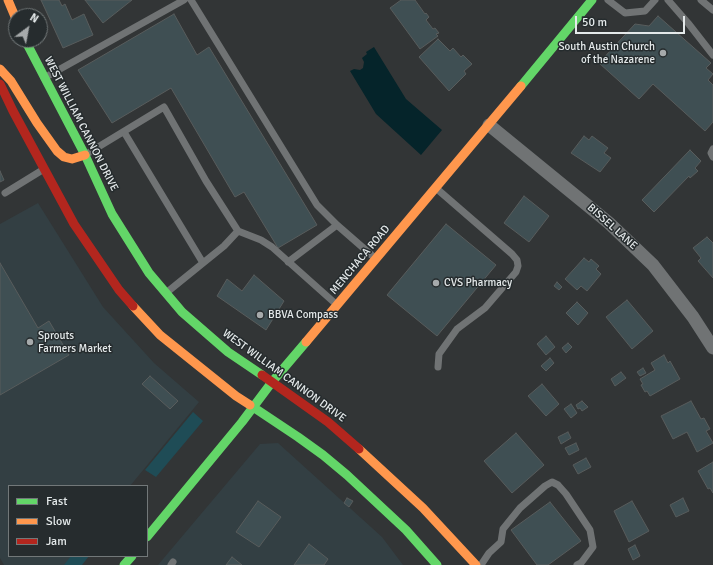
<!DOCTYPE html>
<html>
<head>
<meta charset="utf-8">
<style>
	body { margin:0 }
	#map { position:relative; width:713px; height:565px; overflow:hidden; background:#323536; font-family:Signika,sans-serif }
	canvas { display:block }
	.legend { position:absolute; left:8px; top:485px; width:140px; height:72px; box-sizing:border-box; background:#262c2e; border:1px solid #727879; margin:0; padding:5px 7px; list-style:none; font-size:12px; color:#e4e9ea }
	.legend li { display:flex; align-items:center; gap:8px; height:20px }
	.legend b { width:20px; border:1px solid #727879 }
	.north { position:absolute; left:8px; top:8px; width:40px; height:40px; box-sizing:border-box; background:#262c2e; border:1px solid #727879; border-radius:50%; rotate:32deg; font-size:11px; font-weight:700; line-height:16px; text-align:center; color:#e4e9ea }
	.north::after { content:''; display:block; margin:auto; width:14px; height:18px; background:#a6aaab; clip-path:polygon(50% 0,100% 100%,50% 72%,0 100%) }
	.scale { position:absolute; left:575px; top:16px; width:110px; height:18px; box-sizing:border-box; border:2px solid #e4e9ea; border-top:0; padding-left:5px; font-size:12px; line-height:14px; white-space:nowrap; color:#e4e9ea; -webkit-text-stroke:3px #262c2e; paint-order:stroke }
</style>
</head>
<body>
<div id="map">
<canvas width="713" height="565"></canvas>
<ul class="legend">
<li><b style="height:5px;background:#63d668"></b>Fast</li>
<li><b style="height:5px;background:#ff974d"></b>Slow</li>
<li><b style="height:5px;background:#b3261e"></b>Jam</li>
</ul>
<div class="north">N</div>
<div class="scale">50 m</div>
</div>
<script>
const context = document.querySelector('canvas').getContext('2d');
context.lineJoin = 'round';
function fill(path, color) { context.fillStyle = color; context.fill(path, 'evenodd'); }
const toPath = rows => new Path2D(rows.map(r => 'M' + r).join(''));
function strokePath(path, color, width, dash) { context.strokeStyle = color; context.lineWidth = width; context.lineCap = dash ? 'butt' : 'round'; context.setLineDash(dash || []); context.stroke(path); }
function label(font, color, halo, rows, align = 'center') {
  context.font = font + ' Signika,sans-serif'; context.lineWidth = 3; context.setLineDash([]); context.textBaseline = 'middle'; context.strokeStyle = halo; context.fillStyle = color; for (const [text, x, y, turn = 0] of rows) {
    context.save(); context.translate(x, y); context.rotate((+turn || 0) * Math.PI / 180); context.textAlign = isNaN(turn) ? turn : align; if (halo) context.strokeText(text, 0, 0); context.fillText(text, 0, 0); context.restore();
  }
}
fill(toPath([
	[38,203,103,307,154,363,199,402,130,486,9,486,9,556,73,556,65,565,4,565,0,558,0,224],
	[278,443,382,537,403,565,158,565,260,444]
]), '#333f43');
fill(toPath([
	[193,412,203,421,156,477,145,470],
	[71,556,89,556,82,565,64,565]
]), '#1f4c56');
fill(toPath([
	[374,47,406,99,442,130,421,155,376,114,350,71,354,69,360,70,363,68,364,62,362,58,367,54,366,52]
]), '#05242a');
const building = toPath([
	[41,0,59,0,62,6,65,4,72,20,84,14,93,35,63,48,41,0],
	[85,0,132,0,103,23,85,0],
	[401,0,415,0,425,14,426,13,429,17,426,20,433,29,435,28,439,33,436,34,438,36,420,49,390,8,401,0],
	[174,14,197,55,209,47,317,225,278,248,244,192,235,197,171,88,112,123,78,70,174,14],
	[658,16,711,63,706,68,713,74,708,80,713,85,713,122,705,131,653,84,639,99,599,63,635,24,649,26,658,16],
	[438,39,450,51,453,48,461,57,463,55,472,64,464,71,466,74,449,91,419,57,438,39],
	[584,136,589,140,592,136,608,148,604,153,611,158,600,172,571,153,584,136],
	[690,150,701,161,695,168,698,171,690,178,689,176,654,212,642,200,690,150],
	[0,171,4,180,0,182,0,171],
	[524,196,549,216,529,242,504,223,524,196],
	[446,224,496,265,437,336,387,295,446,224],
	[707,237,713,243,713,278,698,261,701,258,693,248,707,237],
	[584,258,589,262,591,259,599,266,596,269,601,274,587,291,581,286,577,290,565,279,584,258],
	[0,263,38,328,49,321,69,355,0,395,0,263],
	[254,275,284,301,266,330,217,296,227,279,242,291,254,275],
	[557,282,562,287,559,290,554,286,557,282],
	[627,300,653,331,632,349,606,317,627,300],
	[577,302,588,313,578,325,566,313,577,302],
	[546,336,555,347,546,355,537,344,546,336],
	[568,343,572,347,566,353,562,348,568,343],
	[664,355,668,363,670,361,680,379,650,396,647,391,645,392,641,385,643,384,640,379,655,370,651,363,664,355],
	[550,358,554,363,546,371,541,366,550,358],
	[643,368,646,373,640,376,637,372,643,368],
	[621,372,626,378,615,386,611,379,621,372],
	[150,376,178,401,170,409,142,384,150,376],
	[542,384,559,404,546,416,528,396,542,384],
	[582,401,588,407,582,411,580,408,578,409,576,405,582,401],
	[691,401,701,419,704,418,710,429,706,431,713,443,697,452,687,432,673,439,661,416,691,401],
	[571,404,577,413,571,418,564,409,571,404],
	[568,432,571,438,561,444,558,437,568,432],
	[516,433,544,465,512,493,484,461,516,433],
	[576,443,579,450,569,455,565,448,576,443],
	[586,458,591,467,578,474,573,465,586,458],
	[713,462,713,493,710,488,708,489,698,471,713,462],
	[347,498,353,501,349,507,344,503,347,498],
	[683,498,689,511,676,517,670,505,683,498],
	[258,501,281,517,259,547,236,532,258,501],
	[632,501,649,531,629,542,614,511,632,501],
	[550,502,581,541,548,565,537,565,511,530,550,502],
	[309,544,328,559,324,565,294,565,309,544],
	[635,545,640,556,633,560,628,549,635,545],
	[232,557,242,565,226,565,232,557]
]);
fill(building, '#3f4f53');
strokePath(building, '#585c5c', 1);
strokePath(toPath([
	[191,0,317,205,337,225,376,259],
	[608,0,625,13,645,11,655,0],
	[668,0,688,23,713,55],
	[701,0,713,10],
	[44,78,184,0],
	[124,132,203,263],
	[713,149,711,153,713,157],
	[85,155,164,107,206,181,238,231,224,246,166,293],
	[437,189,512,254,517,260,518,266,516,272,485,308,457,329,439,354,438,367],
	[5,193,44,169],
	[238,231,261,240,272,247,337,305],
	[288,262,337,225],
	[171,565,173,562],
	[481,565,489,553,501,542,503,529,520,508,545,486,552,482,558,485,566,494,590,530,593,547,581,563,577,565]
]), '#707374', 7);
strokePath(toPath([
	[489,125,609,223,653,265,693,317,713,348]
]), '#707374', 13);
strokePath(toPath([
	[25,40,85,155,112,214,149,273,182,312,228,352,262,375],
	[521,86,592,0],
	[250,405,298,437,323,455,347,475,406,530,437,565],
	[147,537,242,422,272,382,306,342],
	[124,565,132,556]
]), '#63d668', 9);
strokePath(toPath([
	[8,0,16,19],
	[0,69,11,81,37,123,57,151,64,157,72,159,85,155],
	[133,306,160,335,236,396,250,405],
	[306,342,521,86],
	[359,449,423,508,476,565]
]), '#ff974d', 9);
strokePath(toPath([
	[0,84,13,111,74,224,119,290,133,306],
	[262,375,328,422,359,449]
]), '#b3261e', 9);
for (const [x, y, r, color] of [
	[663,53,4,"#a6aaab"],
	[436,283,4,"#a6aaab"],
	[260,315,4,"#a6aaab"],
	[30,342,4,"#a6aaab"]
]) { const dot = new Path2D(); dot.arc(x, y, r, 0, 2 * Math.PI); context.fillStyle = color; context.fill(dot); strokePath(dot, '#262c2e', 1.5); }
label('11px', '#e4e9ea', '#262c2e', [
	["South Austin Church",655,47,"right"],
	["of the Nazarene",655,60,"right"],
	["CVS Pharmacy",444,283],
	["BBVA Compass",268,315],
	["Sprouts",38,336],
	["Farmers Market",38,349]
], 'left');
label('11px', '#e4e9ea', '#262c2e', [
	["WEST WILLIAM CANNON DRIVE",81,124,63],
	["BISSEL LANE",612,227,42],
	["MENCHACA ROAD",360,260,-50],
	["WEST WILLIAM CANNON DRIVE",284,376,36]
]);
</script>
</body>
</html>
